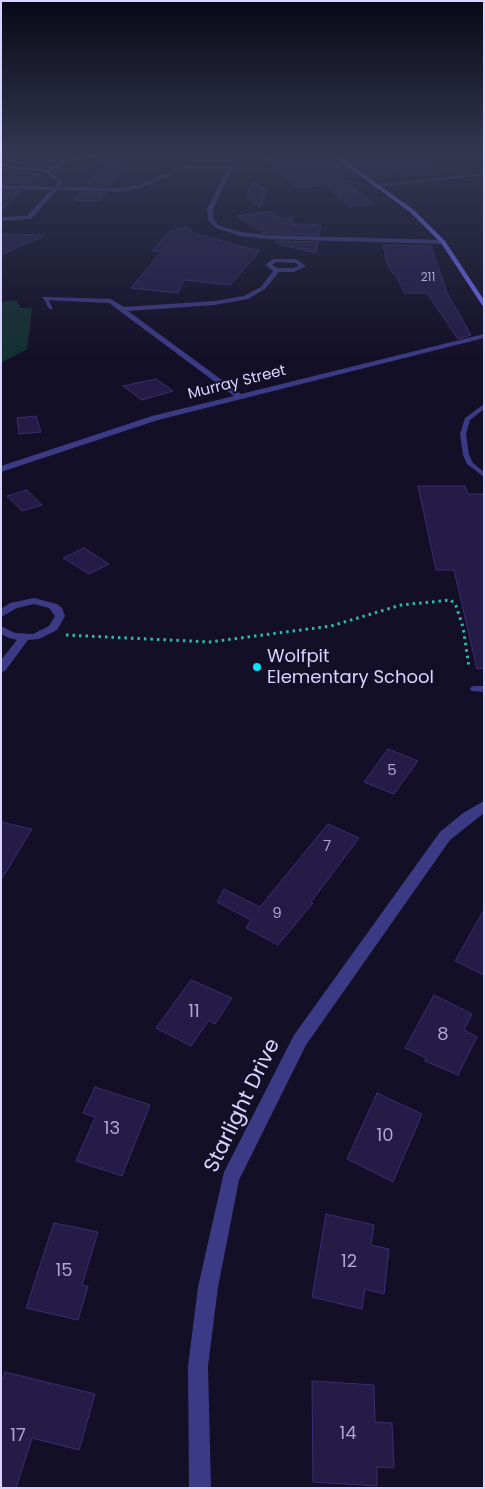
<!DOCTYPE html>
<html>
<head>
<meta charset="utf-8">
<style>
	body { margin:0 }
	#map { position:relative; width:485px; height:1489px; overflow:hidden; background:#130f26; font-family:Poppins,sans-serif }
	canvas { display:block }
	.frame { position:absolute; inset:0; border:2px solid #d9d4ff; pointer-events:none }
</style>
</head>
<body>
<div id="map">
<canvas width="485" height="1489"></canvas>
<div class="frame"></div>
</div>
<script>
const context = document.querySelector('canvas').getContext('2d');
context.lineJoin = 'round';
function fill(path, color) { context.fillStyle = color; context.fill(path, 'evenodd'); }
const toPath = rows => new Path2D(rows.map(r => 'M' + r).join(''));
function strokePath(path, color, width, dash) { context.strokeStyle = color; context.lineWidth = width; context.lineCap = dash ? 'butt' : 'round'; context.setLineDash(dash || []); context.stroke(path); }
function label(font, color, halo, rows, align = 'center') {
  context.font = font + ' Poppins,sans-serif'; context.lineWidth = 4; context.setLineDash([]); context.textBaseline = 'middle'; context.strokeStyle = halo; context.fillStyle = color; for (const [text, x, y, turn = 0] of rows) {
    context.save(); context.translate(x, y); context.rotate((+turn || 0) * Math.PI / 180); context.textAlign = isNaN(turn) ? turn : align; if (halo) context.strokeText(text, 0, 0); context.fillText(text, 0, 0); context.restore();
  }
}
fill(toPath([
	[16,300,21,308,32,308,27,349,1,363,1,302]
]), '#12302f');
const building = toPath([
	[273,155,330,155,357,176,340,177,374,204,349,207,325,185,298,188,263,160,278,159,273,155],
	[340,155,378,155,386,159,415,157,440,171,404,175,397,171,368,175,340,155],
	[105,161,127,164,110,186,86,186,105,161],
	[15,171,41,174,30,184,1,183,15,171],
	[253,182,267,190,260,207,246,197,253,182],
	[1,191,22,191,1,210,1,191],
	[80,193,105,193,99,201,74,200,80,193],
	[271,211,281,218,292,218,291,224,321,225,319,235,263,233,237,216,271,211],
	[186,226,196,234,260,251,230,285,184,280,178,293,131,288,161,252,152,251,169,232,186,226],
	[1,234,45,235,1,255,1,234],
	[275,241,318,242,316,253,281,245,275,241],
	[383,245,431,246,447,293,471,335,458,339,427,293,404,293,396,274,393,274,387,263,383,245],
	[156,379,173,391,142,400,123,386,156,379],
	[36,416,41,432,19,434,17,418,36,416],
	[418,486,465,486,468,494,484,494,484,668,477,669,454,570,436,570,418,486],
	[27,490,42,505,22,511,7,496,27,490],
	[84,548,109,564,89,574,63,558,84,548],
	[388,749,418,761,394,794,364,782,388,749],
	[1,822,32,829,1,880,1,822],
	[328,824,359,838,311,902,313,903,278,945,246,928,251,920,217,902,224,889,260,907,328,824],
	[484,910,484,975,455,961,484,910],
	[191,980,232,998,215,1024,209,1020,191,1046,156,1028,191,980],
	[434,995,472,1014,464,1030,477,1037,458,1075,425,1061,426,1058,405,1048,434,995],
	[95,1087,150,1105,122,1176,76,1161,95,1117,83,1113,95,1087],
	[377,1093,422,1114,393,1182,347,1159,377,1093],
	[326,1214,374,1225,371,1245,389,1249,384,1294,365,1289,362,1309,312,1297,326,1214],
	[54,1223,98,1232,82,1285,88,1286,78,1320,26,1308,54,1223],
	[5,1372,95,1394,79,1450,32,1438,16,1488,1,1488,1,1383,5,1372],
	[312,1381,374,1385,375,1422,392,1423,394,1468,377,1467,377,1486,313,1482,312,1381]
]);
fill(building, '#241b47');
strokePath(building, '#3b2d73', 1);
strokePath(toPath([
	[66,635,210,642,331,626,401,605,451,600,456,606,463,627,469,667]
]), '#2fb8b0', 3, [2.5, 4]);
fill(toPath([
	[43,297,47,297,53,309,49,309,43,297],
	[484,404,484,409,470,420,466,434,469,455,473,463,484,472,484,477,467,464,463,455,460,434,465,418,484,404],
	[474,686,484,686,484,692,471,691,470,689,471,687,474,686]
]), '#3d3a85');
fill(toPath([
	[93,155,100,155,66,164,49,171,63,182,59,187,118,188,140,185,185,166,230,165,235,155,239,155,213,209,214,220,220,226,241,232,267,235,443,240,446,242,443,244,267,239,240,236,216,228,208,220,207,209,228,168,186,168,143,187,118,192,57,190,31,219,1,221,1,217,27,216,51,190,1,189,1,185,54,187,58,182,44,172,9,168,1,165,1,162,12,166,44,169,62,162,93,155],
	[484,173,484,175,377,187,374,185,484,173],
	[273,259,296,259,306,266,294,272,279,272,265,289,248,299,215,305,128,311,241,394,484,334,484,338,158,420,1,472,1,466,152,416,234,396,109,303,45,300,42,298,43,297,111,299,124,307,215,301,244,296,261,287,273,271,265,265,273,259],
	[276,262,295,263,299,266,293,268,278,268,272,265,276,262],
	[34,598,57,604,62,608,65,616,57,630,39,639,28,640,5,671,1,672,1,660,17,640,9,638,1,634,1,626,15,633,33,634,49,626,55,616,49,608,34,604,17,608,1,617,1,609,10,603,34,598],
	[484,801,484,813,450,840,306,1045,239,1180,218,1287,208,1366,211,1488,189,1488,188,1366,198,1287,224,1172,294,1035,440,832,463,813,484,801]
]), '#3d3a85');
fill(toPath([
	[332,155,337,155,414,210,445,241,484,300,484,308,441,243,410,212,332,155]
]), '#6f6bff');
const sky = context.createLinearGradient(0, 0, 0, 363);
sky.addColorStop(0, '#0a0815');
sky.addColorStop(0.43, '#333752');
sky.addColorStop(1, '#33375200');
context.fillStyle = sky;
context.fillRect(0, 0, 485, 363);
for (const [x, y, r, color] of [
	[257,667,5,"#00e5ff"]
]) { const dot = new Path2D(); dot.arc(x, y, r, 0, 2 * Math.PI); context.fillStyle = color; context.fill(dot); strokePath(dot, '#130f26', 2); }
label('12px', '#aca6d1', null, [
	["211",428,278]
]);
label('15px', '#d9d4ff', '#130f26', [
	["Murray Street",237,383,-14]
]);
label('15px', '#aca6d1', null, [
	["5",392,771],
	["7",327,847],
	["9",277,914]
]);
label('18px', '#d9d4ff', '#130f26', [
	["Wolfpit",267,657],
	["Elementary School",267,678]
], 'left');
label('18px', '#aca6d1', null, [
	["11",194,1012],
	["8",443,1035],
	["13",112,1129],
	["10",385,1136],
	["12",349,1262],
	["15",64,1271],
	["14",348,1434],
	["17",18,1436]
]);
label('21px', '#d9d4ff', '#130f26', [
	["Starlight Drive",243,1106,-64]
]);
</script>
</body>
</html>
